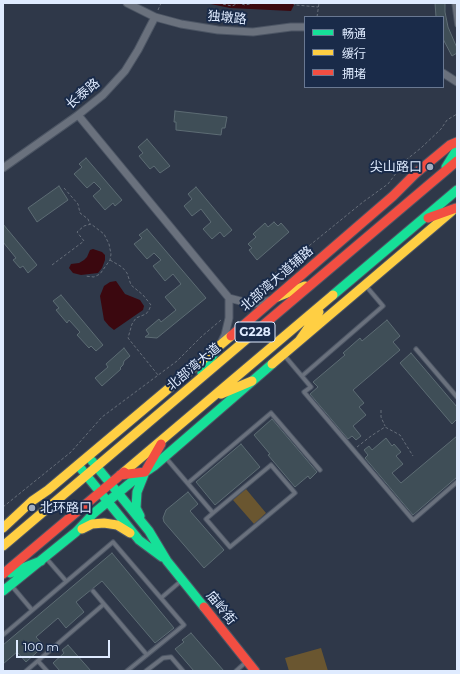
<!DOCTYPE html>
<html>
<head>
<meta charset="utf-8">
<style>
	body { margin:0 }
	#map { position:relative; width:460px; height:674px; overflow:hidden; background:#2f3849; font-family:Montserrat,"Noto Sans SC",sans-serif }
	canvas { display:block }
	.frame { position:absolute; inset:0; border:4px solid #dfebff; pointer-events:none }
	.legend { position:absolute; left:304px; top:16px; width:140px; height:72px; box-sizing:border-box; background:#1a2b49; border:1px solid #697892; margin:0; padding:5px 7px; list-style:none; font-size:12px; color:#dfebff }
	.legend li { display:flex; align-items:center; gap:8px; height:20px }
	.legend b { width:20px; border:1px solid #697892 }
	.scale { position:absolute; left:16px; top:640px; width:94px; height:18px; box-sizing:border-box; border:2px solid #dfebff; border-top:0; padding-left:5px; font-size:12px; line-height:14px; white-space:nowrap; color:#dfebff; -webkit-text-stroke:3px #1a2b49; paint-order:stroke }
</style>
</head>
<body>
<div id="map">
<canvas width="460" height="674"></canvas>
<div class="frame"></div>
<ul class="legend">
<li><b style="height:5px;background:#16e098"></b>畅通</li>
<li><b style="height:5px;background:#ffcf43"></b>缓行</li>
<li><b style="height:5px;background:#f24e42"></b>拥堵</li>
</ul>
<div class="scale">100 m</div>
</div>
<script>
const context = document.querySelector('canvas').getContext('2d');
context.lineJoin = 'round';
function fill(path, color) { context.fillStyle = color; context.fill(path, 'evenodd'); }
const toPath = rows => new Path2D(rows.map(r => 'M' + r).join(''));
function strokePath(path, color, width, dash) { context.strokeStyle = color; context.lineWidth = width; context.lineCap = dash ? 'butt' : 'round'; context.setLineDash(dash || []); context.stroke(path); }
function label(font, color, halo, rows, align = 'center') {
  context.font = font + ' Montserrat,"Noto Sans SC",sans-serif'; context.lineWidth = 4; context.setLineDash([]); context.textBaseline = 'middle'; context.strokeStyle = halo; context.fillStyle = color; for (const [text, x, y, turn = 0] of rows) {
    context.save(); context.translate(x, y); context.rotate((+turn || 0) * Math.PI / 180); context.textAlign = isNaN(turn) ? turn : align; if (halo) context.strokeText(text, 0, 0); context.fillText(text, 0, 0); context.restore();
  }
}
fill(toPath([
	[246,489,266,513,254,524,233,500],
	[321,648,328,671,289,671,285,658]
]), '#6a5630');
fill(toPath([
	[206,3,295,3,291,11,230,8],
	[93,249,102,252,105,255,105,260,102,268,98,273,81,275,73,273,69,268,71,264,79,263,84,260,87,257,90,250],
	[116,281,125,294,140,300,144,306,143,310,114,330,109,326,104,320,100,296,104,286,110,282]
]), '#3b080f');
const building = toPath([
	[435,3,445,3,445,12,448,27,457,48,457,53,452,56,443,39,443,17,436,17,435,3],
	[175,111,227,117,225,128,222,128,221,135,176,130,176,122,174,122,175,111],
	[147,139,170,166,160,173,154,166,150,169,139,156,143,153,138,147,147,139],
	[86,158,122,200,115,206,113,203,105,210,93,196,101,189,94,182,87,188,74,174,82,167,79,164,86,158],
	[59,186,68,200,37,222,28,208,59,186],
	[196,187,232,230,224,237,220,232,212,239,203,229,211,222,201,209,192,216,184,206,192,199,188,194,196,187],
	[274,222,278,226,281,223,289,232,257,260,249,250,252,248,248,244,256,237,253,234,265,223,268,227,274,222],
	[3,224,37,265,28,273,23,266,20,268,13,260,16,258,3,242,3,224],
	[147,229,206,298,157,338,145,337,149,334,146,330,159,319,161,322,176,310,165,297,181,284,173,274,165,281,153,266,161,260,154,253,147,259,134,244,142,238,139,235,147,229],
	[61,295,103,345,96,351,91,346,89,348,77,335,80,332,69,320,67,323,56,310,59,308,53,301,61,295],
	[387,320,400,336,393,342,400,350,353,390,364,403,359,407,366,415,353,426,361,436,356,440,352,436,348,439,310,394,318,387,313,382,345,355,343,353,360,338,362,341,387,320],
	[124,348,130,356,124,361,123,365,120,368,121,369,102,386,95,378,108,367,106,364,124,348],
	[411,353,457,407,457,419,452,424,400,363,411,353],
	[272,419,317,472,310,479,308,476,295,487,268,455,270,454,254,435,272,419],
	[457,436,457,477,413,515,365,458,368,455,364,450,369,446,372,450,386,438,392,446,394,444,401,452,396,456,403,464,392,473,401,483,457,436],
	[241,444,260,467,215,505,196,482,241,444],
	[188,492,198,504,190,511,224,550,204,568,164,522,163,518,166,510,188,492],
	[112,553,174,628,155,643,102,581,76,602,84,612,77,618,66,628,58,618,36,637,44,646,36,653,26,662,17,652,3,664,3,645,112,553],
	[191,633,224,671,194,671,175,649,184,642,182,640,191,633],
	[68,645,91,671,60,671,53,663,64,653,62,650,68,645]
]);
fill(building, '#3f4e57');
strokePath(building, '#5d6c74', 1);
const lane = toPath([
	[454,3,457,25],
	[416,349,457,397],
	[284,355,311,387,304,392,413,520,457,482],
	[302,376,383,306,366,286],
	[166,458,213,513,206,519,230,547,295,493,271,465,213,513],
	[188,483,271,413,320,470],
	[46,558,66,581],
	[11,585,32,610],
	[93,591,147,655],
	[161,598,181,581],
	[3,635,113,542,184,625,127,671],
	[38,661,47,671],
	[26,671,104,604],
	[146,671,163,658,171,657,183,671],
	[236,671,246,662]
]);
const street = toPath([
	[127,3,155,17,181,24,218,30,253,32,291,27,305,27],
	[443,73,457,82],
	[78,115,229,298,248,303,260,304,270,300],
	[3,168,78,115,103,95,125,71,138,50,155,17],
	[222,341,225,335,229,318,229,298]
]);
const fast = toPath([
	[446,167,457,149],
	[333,295,457,190],
	[202,373,218,347],
	[92,461,149,531,167,561,204,607],
	[78,465,139,540,162,557],
	[140,516,136,508,137,492,145,472],
	[10,573,41,561],
	[3,591,76,532,94,513,135,479,154,466,272,364]
]);
const slow = toPath([
	[277,297,305,286],
	[299,341,319,312],
	[272,364,452,211],
	[221,394,252,381],
	[124,472,333,295],
	[3,528,32,501,48,490,231,336],
	[82,529,92,524,104,523,117,525,130,533],
	[3,546,255,332]
]);
const jam = toPath([
	[428,218,456,208],
	[255,332,457,161],
	[231,336,393,196,415,174,450,145,457,142],
	[120,475,145,472,161,444],
	[3,574,124,472],
	[204,607,255,671]
]);
strokePath(lane, '#4c5564', 5.5);
strokePath(street, '#4c5564', 9);
strokePath(fast, '#4c5564', 11);
strokePath(slow, '#4c5564', 11);
strokePath(jam, '#4c5564', 11);
strokePath(toPath([
	[218,3,232,6,239,3,245,5,255,3],
	[292,3,296,5,318,7],
	[158,10,161,3],
	[317,17,319,3],
	[64,188,78,204,80,213,88,219,90,224],
	[110,260,122,267,127,273,131,285,143,295,151,305,149,310,146,314,136,318,132,324,128,338,158,375],
	[52,265,84,241,77,232,84,226,91,224,104,234,109,244,111,254,110,260,100,274,94,277,85,276],
	[251,293,363,202,388,184,406,160,421,148,441,129,447,120,457,114],
	[381,410,381,417,385,426],
	[357,447,371,436,385,427,400,435,413,456],
	[3,507,71,452,102,417,177,361,201,337,221,320]
]), '#666e7a', 1, [3, 2]);
strokePath(lane, '#6a717d', 3.5);
strokePath(street, '#6a717d', 7);
strokePath(fast, '#16e098', 9);
strokePath(slow, '#ffcf43', 9);
strokePath(jam, '#f24e42', 9);
for (const [x, y, r, color] of [
	[430,167,4,"#a1acbf"],
	[32,508,4,"#a1acbf"]
]) { const dot = new Path2D(); dot.arc(x, y, r, 0, 2 * Math.PI); context.fillStyle = color; context.fill(dot); strokePath(dot, '#1a2b49', 1.5); }
for (const [x, y, w] of [
	[255,332,40]
]) { const box = new Path2D(); box.roundRect(x - w / 2, y - 10, w, 20, 3); context.fillStyle = '#1a2b49'; context.fill(box); strokePath(box, '#dfebff', 1); }
label('bold 12px', '#dfebff', null, [
	["G228",255,332]
]);
label('13px', '#dfebff', '#1a2b49', [
	["独墩路",227,18,5],
	["长泰路",83,94,-40],
	["北部湾大道辅路",277,279,-41],
	["北部湾大道",194,367,-40],
	["庙岭街",221,608,51]
]);
label('13px', '#dfebff', '#1a2b49', [
	["尖山路口",422,167],
	["北环路口",40,508,"left"]
], 'right');
</script>
</body>
</html>
